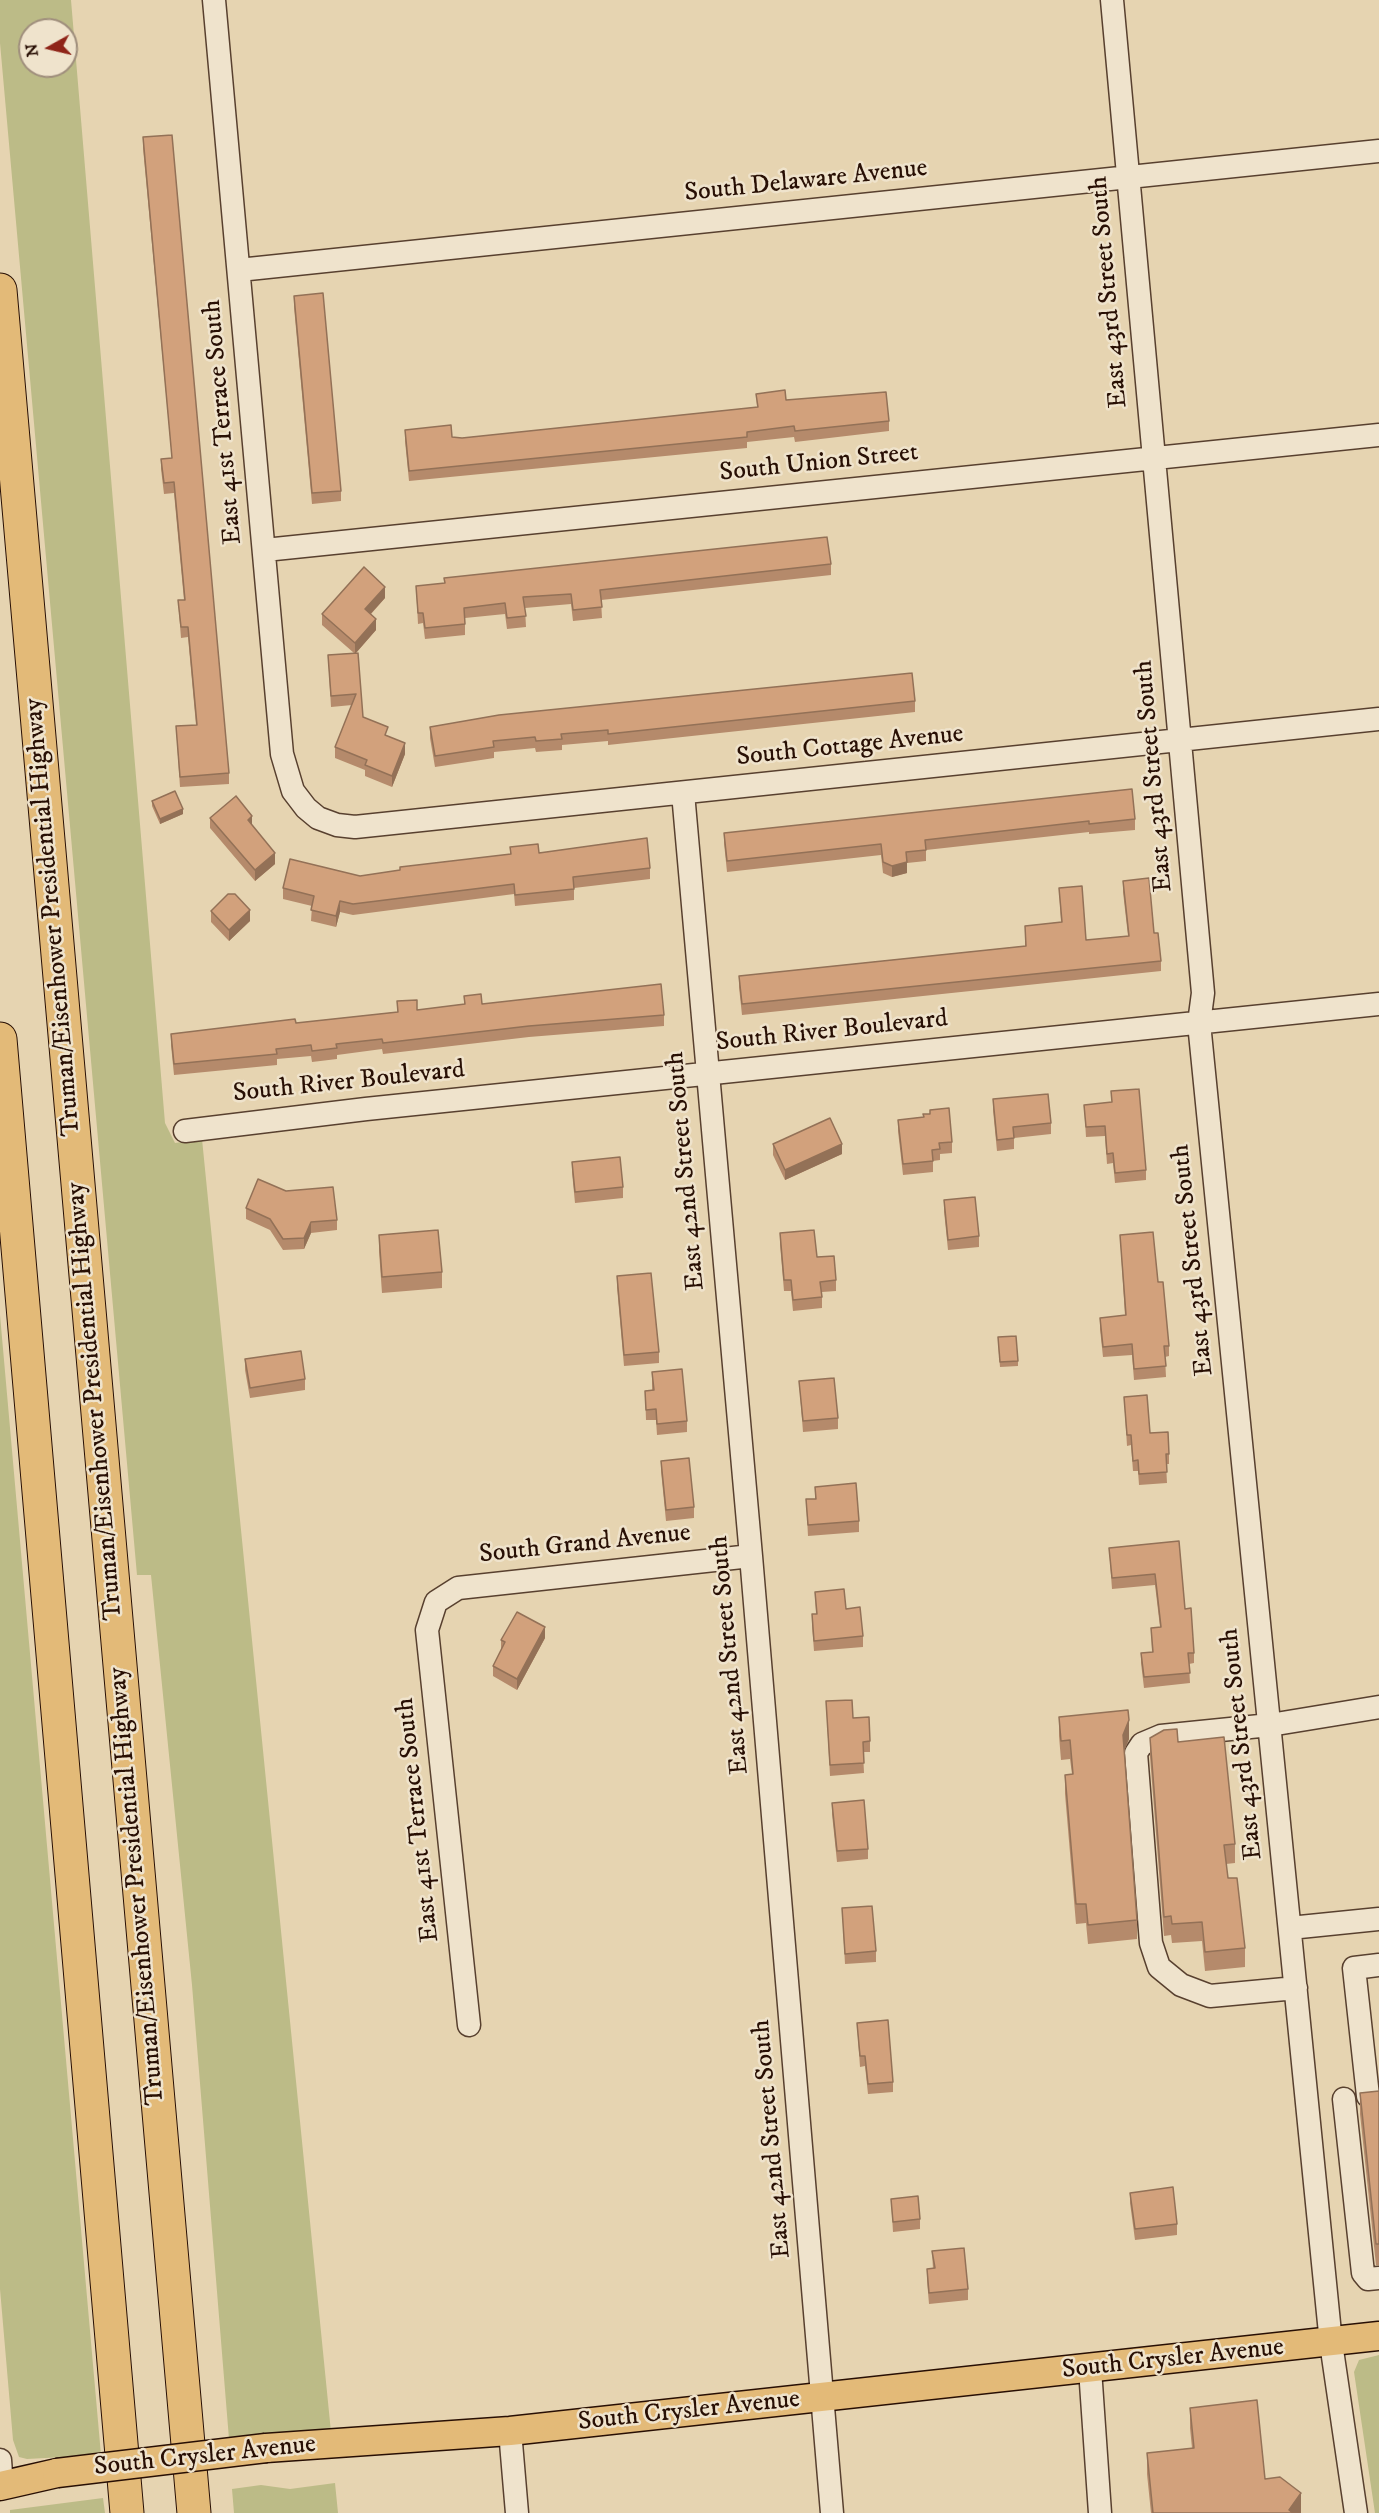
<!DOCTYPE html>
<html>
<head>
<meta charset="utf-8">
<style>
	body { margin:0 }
	#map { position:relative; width:1379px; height:2513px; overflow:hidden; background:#e6d4b1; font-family:"IM FELL DW Pica",serif }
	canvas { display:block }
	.north { position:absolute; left:18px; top:18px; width:60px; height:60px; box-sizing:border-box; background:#efe3cc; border:2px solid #9f8e7c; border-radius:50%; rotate:262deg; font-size:16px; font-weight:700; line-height:24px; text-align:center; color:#280f04 }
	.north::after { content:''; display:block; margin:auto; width:21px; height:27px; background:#8f2418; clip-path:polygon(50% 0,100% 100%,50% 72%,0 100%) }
</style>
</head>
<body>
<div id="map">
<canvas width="1379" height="2513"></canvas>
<div class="north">N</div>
</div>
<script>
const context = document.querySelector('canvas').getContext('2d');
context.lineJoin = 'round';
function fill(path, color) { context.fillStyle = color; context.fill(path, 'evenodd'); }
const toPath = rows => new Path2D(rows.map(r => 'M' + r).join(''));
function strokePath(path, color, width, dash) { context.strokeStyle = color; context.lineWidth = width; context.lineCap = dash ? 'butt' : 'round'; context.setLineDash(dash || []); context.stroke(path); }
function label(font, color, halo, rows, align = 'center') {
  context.font = font + ' "IM FELL DW Pica",serif'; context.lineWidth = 5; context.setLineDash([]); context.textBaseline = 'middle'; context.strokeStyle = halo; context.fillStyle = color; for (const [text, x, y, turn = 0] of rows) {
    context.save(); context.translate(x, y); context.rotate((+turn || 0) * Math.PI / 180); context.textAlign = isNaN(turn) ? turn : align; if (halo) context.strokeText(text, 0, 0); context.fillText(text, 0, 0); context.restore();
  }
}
fill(toPath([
	[0,0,71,0,165,1123,175,1143,202,1139,331,2432,229,2439,192,1985,151,1575,137,1575,0,43],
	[30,30,66,30,66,66,30,66],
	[0,1315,101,2455,27,2459,19,2457,13,2440,0,2289],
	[1379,2355,1379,2513,1375,2513,1354,2372,1359,2360],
	[335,2483,338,2513,234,2513,232,2489,261,2485,290,2489],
	[103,2498,105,2513,10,2513,10,2510]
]), '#bcbb87');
const minor = toPath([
	[214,0,282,754,293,791,306,808,318,818,337,825,355,827,1379,719],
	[1112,0,1203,993,1199,1023,1331,2343,1356,2513],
	[239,270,1379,151],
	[265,550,1379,435],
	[683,793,751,1556,832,2513],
	[185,1131,366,1109,1379,1004],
	[1290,1928,1379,1919],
	[1296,1988,1210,1996,1181,1985,1159,1967,1151,1943,1136,1753,1142,1744,1161,1736,1270,1725,1379,1707],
	[469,2025,427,1630,436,1602,458,1588,751,1556],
	[1368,2096,1354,1968,1379,1965],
	[1344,2099,1363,2273,1368,2279,1379,2278],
	[1090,2369,1100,2513],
	[510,2431,517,2513],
	[0,2460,2,2486]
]);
const major = toPath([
	[266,2448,510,2431,1379,2336],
	[0,2486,57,2473]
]);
const highway = toPath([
	[0,290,194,2513],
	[0,1039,127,2513]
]);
strokePath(minor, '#58402f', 25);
strokePath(major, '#280f04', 31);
strokePath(highway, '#280f04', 35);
strokePath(minor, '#efe3cc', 22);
strokePath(major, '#e3ba78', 28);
strokePath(highway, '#e3ba78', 33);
const majorBridge = toPath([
	[57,2473,266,2448]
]);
strokePath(majorBridge, '#280f04', 31, []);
strokePath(majorBridge, '#e3ba78', 28);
fill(toPath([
	[143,137,229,773,229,784,180,787,176,726,196,725,188,637,181,638,178,600,184,600,174,493,164,494,161,469,161,459,172,458,143,148],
	[294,296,341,491,341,501,312,504,294,307],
	[756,394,889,421,889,431,795,442,794,437,747,442,747,448,409,481,405,441,405,430,452,437,462,438,757,407],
	[831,564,831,575,601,600,602,618,573,621,571,604,525,608,526,627,507,629,505,614,465,618,465,635,425,639,423,623,418,624,416,586],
	[385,598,371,614,376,630,356,653,363,717,388,737,405,754,392,787,365,776,365,770,335,758,335,747,352,705,331,707,328,655,354,653,322,625,322,614],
	[915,701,915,712,608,745,608,741,562,745,562,750,536,752,535,748,494,752,494,758,435,767,430,738,430,727],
	[152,801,183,814,160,824,152,806],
	[210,818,252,826,275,864,255,881,210,828],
	[1135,819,1135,830,1089,834,1089,832,926,850,926,861,907,863,907,873,892,877,883,873,881,855,727,872,724,843,724,833],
	[510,847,539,853,650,868,650,879,574,888,574,900,515,906,514,894,353,915,340,912,336,927,311,921,312,906,283,899,283,888,510,854],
	[1123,881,1154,933,1161,961,1161,971,742,1015,739,987,739,976,1025,946,1025,926,1061,922,1059,888,1086,940,1128,936,1123,892],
	[211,911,250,921,229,941,211,922],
	[464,996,482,1004,664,1015,664,1026,529,1037,383,1054,382,1049,337,1055,337,1059,312,1062,311,1056,277,1059,277,1065,174,1075,171,1045,171,1034,296,1023,397,1012,397,1001,417,1010,464,1004],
	[1111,1091,1146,1170,1146,1180,1115,1183,1113,1163,1107,1164,1105,1136,1086,1137,1084,1105,1112,1102],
	[993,1099,1051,1123,1051,1134,1014,1138,1014,1149,997,1151,993,1110],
	[930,1110,952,1142,952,1153,940,1154,940,1160,933,1161,933,1172,903,1175,898,1131,898,1120,923,1117,930,1114],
	[773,1144,842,1154,785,1180,773,1155],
	[572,1162,623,1187,623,1198,575,1203,572,1172],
	[286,1191,337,1220,337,1230,311,1233,304,1249,283,1250,270,1230,246,1219,246,1208],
	[944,1200,979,1236,979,1247,948,1250,944,1211],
	[780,1233,817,1257,836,1280,836,1291,822,1292,822,1308,793,1311,791,1291,784,1291,780,1244],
	[379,1235,442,1272,442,1288,382,1293,379,1251],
	[1120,1235,1158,1282,1169,1346,1169,1356,1165,1357,1166,1377,1134,1380,1132,1355,1103,1357,1100,1329,1100,1318,1125,1316],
	[617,1276,659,1352,659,1363,624,1366,617,1287],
	[998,1342,1018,1361,1018,1366,1000,1367],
	[245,1359,305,1379,305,1390,250,1398,245,1370],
	[652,1372,687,1421,687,1432,657,1435,656,1420,646,1420,645,1391,652,1390],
	[799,1381,838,1418,838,1429,803,1432],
	[1124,1397,1150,1433,1169,1454,1169,1464,1166,1464,1167,1483,1139,1485,1138,1471,1133,1471,1131,1445,1127,1446],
	[661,1461,694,1507,694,1518,666,1521,661,1471],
	[815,1487,859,1521,859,1532,808,1536,806,1499,815,1499],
	[1179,1541,1185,1609,1194,1653,1194,1663,1189,1664,1190,1683,1144,1688,1141,1663,1141,1653,1152,1652,1151,1628,1160,1627,1155,1585,1112,1589,1109,1548],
	[815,1592,846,1609,863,1636,863,1647,814,1651,812,1625,812,1614,816,1614],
	[545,1638,517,1690,493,1676,493,1666,501,1650,501,1640],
	[826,1701,853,1718,870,1741,870,1752,863,1752,864,1773,830,1776],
	[1059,1717,1129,1739,1124,1751,1137,1920,1137,1939,1088,1944,1086,1923,1076,1924,1065,1794,1065,1775,1072,1774,1070,1759,1061,1760,1059,1736],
	[1150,1738,1178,1742,1235,1844,1235,1863,1226,1864,1228,1878,1245,1948,1245,1967,1205,1971,1202,1941,1172,1943,1171,1935,1164,1936,1150,1757],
	[832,1803,868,1849,868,1859,837,1862,832,1814],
	[842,1908,876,1951,876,1962,845,1964],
	[857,2023,893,2082,893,2092,868,2094,865,2066,860,2067],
	[1379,2091,1379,2265,1376,2265,1360,2114,1360,2093],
	[1130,2193,1177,2224,1177,2235,1135,2240,1130,2203],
	[891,2199,920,2219,920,2229,893,2232],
	[932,2251,968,2289,968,2300,929,2304,927,2280,927,2269,933,2269],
	[1190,2408,1265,2479,1301,2513,1151,2513,1147,2474,1147,2453,1192,2448,1190,2428]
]), '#b58a6b');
fill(toPath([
	[385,587,385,598,365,620,365,609],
	[376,619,376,630,355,654,355,643],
	[405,743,405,754,392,787,392,776],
	[183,809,183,814,160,824,160,819],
	[252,816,252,827,248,820],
	[275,853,275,864,255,881,255,870],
	[907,862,907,873,892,877,892,866],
	[340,901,340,912,336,927,336,916],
	[250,910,250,921,229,941,229,930],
	[842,1144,842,1154,785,1180,785,1170],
	[311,1222,311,1233,304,1249,304,1238],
	[545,1627,545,1638,517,1690,517,1679],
	[1129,1720,1129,1739,1123,1754,1123,1735],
	[1301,2493,1301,2513,1289,2513,1289,2510]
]), '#937157');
const building = toPath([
	[172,135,229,773,180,777,176,726,197,725,188,627,181,627,178,600,185,600,174,482,164,483,161,459,172,458,143,137,172,135],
	[323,293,341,491,312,493,294,296,323,293],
	[785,390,786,400,886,392,889,421,795,431,794,426,747,432,747,437,409,471,405,430,451,425,452,437,462,438,758,407,756,394,785,390],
	[827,537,831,564,600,590,602,607,573,610,571,594,523,597,526,616,507,618,505,603,464,608,465,624,425,628,423,613,418,613,416,586,445,583,444,578,827,537],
	[364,567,385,587,365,609,376,619,355,643,322,614,364,567],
	[358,653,363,717,388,727,385,735,405,743,392,776,365,765,367,760,335,747,356,694,331,696,328,655,358,653],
	[912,673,915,701,608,734,608,730,561,734,562,739,536,741,535,737,493,741,494,747,435,756,430,727,499,715,912,673],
	[1132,789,1135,819,1089,824,1089,821,925,840,926,850,906,852,907,862,892,866,883,862,881,844,727,861,724,833,1132,789],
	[175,791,183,809,160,819,152,801,175,791],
	[236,796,252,816,248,820,275,853,255,870,210,818,236,796],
	[647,838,650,868,573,877,574,889,515,895,514,884,353,904,340,901,336,916,311,910,314,896,283,888,290,859,360,876,400,870,400,867,511,854,510,847,538,844,539,853,647,838],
	[1149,878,1154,933,1158,933,1161,961,742,1004,739,976,1026,946,1025,926,1062,922,1059,888,1082,886,1086,940,1129,936,1123,881,1149,878],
	[228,894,235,894,250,910,229,930,211,911,228,894],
	[661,984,664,1015,529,1026,383,1043,382,1039,336,1044,337,1048,312,1051,311,1045,276,1049,277,1054,174,1064,171,1034,295,1019,296,1023,398,1012,397,1001,417,1000,417,1010,465,1004,464,996,481,994,482,1004,661,984],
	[1139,1089,1146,1170,1115,1173,1113,1153,1107,1154,1105,1126,1086,1127,1084,1105,1112,1102,1111,1091,1139,1089],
	[1048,1094,1051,1123,1013,1127,1014,1138,997,1140,993,1099,1048,1094],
	[949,1108,952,1142,939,1143,940,1149,932,1150,933,1161,903,1164,898,1120,924,1117,923,1114,930,1114,930,1110,949,1108],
	[830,1118,842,1144,785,1170,773,1144,830,1118],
	[620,1157,623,1187,575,1192,572,1162,620,1157],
	[258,1179,286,1191,333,1187,337,1220,311,1222,304,1238,283,1239,270,1219,246,1208,258,1179],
	[975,1197,979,1236,948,1240,944,1200,975,1197],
	[438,1230,442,1272,382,1277,379,1235,438,1230],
	[814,1230,817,1257,834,1256,836,1280,820,1282,822,1297,793,1300,791,1280,784,1280,780,1233,814,1230],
	[1153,1232,1158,1282,1163,1282,1169,1346,1164,1346,1166,1366,1134,1369,1132,1344,1103,1347,1100,1318,1126,1315,1120,1235,1153,1232],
	[651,1273,659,1352,624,1355,617,1276,651,1273],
	[1016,1336,1018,1361,1000,1362,998,1337,1016,1336],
	[301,1351,305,1379,250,1388,245,1359,301,1351],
	[682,1369,687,1421,657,1424,656,1409,646,1410,645,1391,654,1390,652,1372,682,1369],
	[834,1378,838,1418,803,1421,799,1381,834,1378],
	[1147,1395,1150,1433,1168,1432,1169,1454,1166,1454,1167,1472,1139,1474,1138,1460,1133,1461,1131,1435,1127,1435,1124,1397,1147,1395],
	[689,1458,694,1507,666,1510,661,1461,689,1458],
	[856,1483,859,1521,808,1525,806,1499,816,1499,815,1487,856,1483],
	[1179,1541,1185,1609,1191,1608,1194,1653,1188,1653,1190,1673,1144,1677,1141,1653,1153,1652,1151,1628,1161,1627,1155,1574,1112,1578,1109,1548,1179,1541],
	[844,1589,846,1609,860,1607,863,1636,814,1641,812,1614,817,1614,815,1592,844,1589],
	[517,1612,545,1627,517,1679,493,1666,505,1642,501,1640,517,1612],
	[852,1700,853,1718,869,1717,870,1741,863,1742,864,1763,830,1765,826,1701,852,1700],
	[1128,1710,1129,1720,1123,1735,1137,1920,1088,1925,1086,1904,1076,1904,1065,1775,1073,1774,1070,1740,1061,1741,1059,1717,1128,1710],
	[1177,1729,1178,1742,1224,1737,1235,1844,1224,1845,1228,1878,1237,1878,1245,1948,1205,1952,1202,1922,1172,1924,1171,1916,1164,1917,1150,1738,1164,1730,1177,1729],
	[864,1800,868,1849,837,1851,832,1803,864,1800],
	[872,1906,876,1951,845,1954,842,1908,872,1906],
	[888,2020,893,2082,868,2084,865,2056,860,2056,857,2023,888,2020],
	[1379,2091,1379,2244,1376,2244,1360,2093,1379,2091],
	[1173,2187,1177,2224,1135,2229,1130,2193,1173,2187],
	[918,2196,920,2219,893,2222,891,2199,918,2196],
	[964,2248,968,2289,929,2293,927,2269,935,2268,932,2251,964,2248],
	[1257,2400,1265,2479,1280,2477,1301,2493,1289,2510,1293,2513,1153,2513,1147,2453,1194,2448,1190,2408,1257,2400]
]);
fill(building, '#d2a17c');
strokePath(building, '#937157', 1.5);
label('26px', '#280f04', '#efe3cc', [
	["South Delaware Avenue",806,182,-6],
	["East 43rd Street South",1110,292,-95],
	["East 41st Terrace South",224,422,-95],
	["South Union Street",819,464,-6],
	["South Cottage Avenue",850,747,-6],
	["East 43rd Street South",1155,776,-95],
	["Truman/Eisenhower Presidential Highway",54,917,-95],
	["South River Boulevard",832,1032,-6],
	["South River Boulevard",349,1083,-6],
	["East 42nd Street South",687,1171,-95],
	["East 43rd Street South",1194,1260,-96],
	["Truman/Eisenhower Presidential Highway",96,1401,-95],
	["South Grand Avenue",585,1545,-6],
	["East 42nd Street South",731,1655,-95],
	["East 43rd Street South",1243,1744,-96],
	["East 41st Terrace South",419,1820,-96],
	["Truman/Eisenhower Presidential Highway",138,1886,-95],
	["East 42nd Street South",773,2139,-95],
	["South Crysler Avenue",1173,2360,-6],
	["South Crysler Avenue",689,2412,-6],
	["South Crysler Avenue",205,2457,-6]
]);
</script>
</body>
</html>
